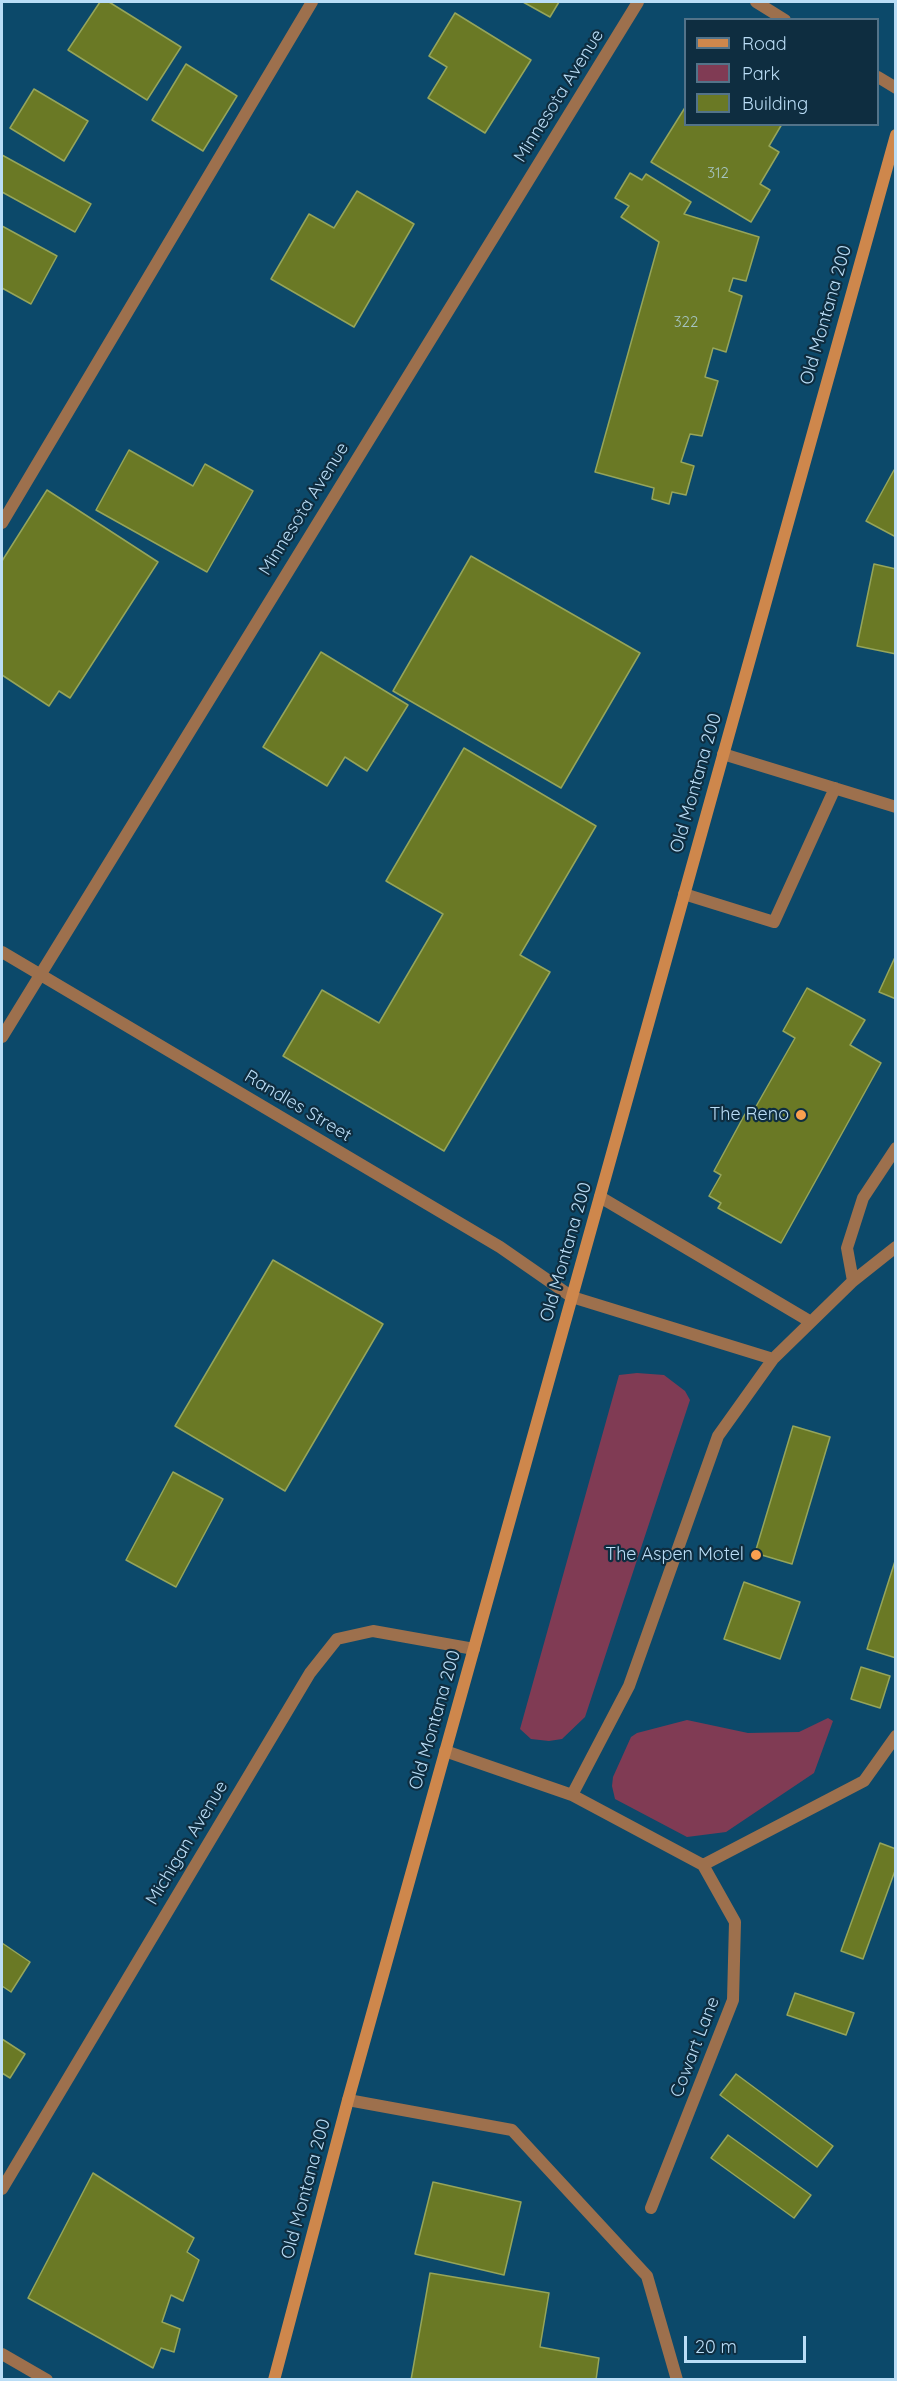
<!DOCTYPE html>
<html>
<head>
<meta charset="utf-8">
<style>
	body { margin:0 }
	#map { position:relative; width:897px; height:2381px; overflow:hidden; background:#0c496a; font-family:Quicksand,sans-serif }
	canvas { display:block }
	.frame { position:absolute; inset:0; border:3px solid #baddf6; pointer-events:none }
	.legend { position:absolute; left:684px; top:18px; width:195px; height:108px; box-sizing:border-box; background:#0e2d40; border:2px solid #537389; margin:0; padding:8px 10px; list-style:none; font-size:18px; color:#baddf6 }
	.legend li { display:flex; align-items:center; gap:12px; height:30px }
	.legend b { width:30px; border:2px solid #537389 }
	.scale { position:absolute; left:684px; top:2336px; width:122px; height:27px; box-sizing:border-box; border:3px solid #baddf6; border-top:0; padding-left:8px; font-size:18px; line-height:21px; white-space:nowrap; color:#baddf6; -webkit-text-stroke:4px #0e2d40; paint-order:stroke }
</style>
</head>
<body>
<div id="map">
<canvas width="897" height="2381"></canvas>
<div class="frame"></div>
<ul class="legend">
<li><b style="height:8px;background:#ce874c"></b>Road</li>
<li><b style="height:16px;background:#803b54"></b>Park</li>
<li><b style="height:16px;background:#6a7925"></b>Building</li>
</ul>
<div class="scale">20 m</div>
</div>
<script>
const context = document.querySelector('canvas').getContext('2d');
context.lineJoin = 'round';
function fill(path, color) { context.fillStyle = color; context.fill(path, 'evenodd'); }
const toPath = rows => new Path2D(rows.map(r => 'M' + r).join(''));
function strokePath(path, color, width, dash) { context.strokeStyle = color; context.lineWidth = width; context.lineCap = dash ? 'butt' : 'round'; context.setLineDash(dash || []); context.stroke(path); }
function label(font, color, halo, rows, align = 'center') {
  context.font = font + ' Quicksand,sans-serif'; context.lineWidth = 4.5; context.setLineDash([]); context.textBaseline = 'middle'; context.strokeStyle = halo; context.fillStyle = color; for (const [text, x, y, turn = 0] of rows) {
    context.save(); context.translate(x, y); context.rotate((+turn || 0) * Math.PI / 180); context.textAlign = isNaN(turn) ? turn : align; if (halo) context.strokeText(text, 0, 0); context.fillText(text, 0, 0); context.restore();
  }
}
fill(toPath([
	[637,1373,664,1375,685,1391,690,1400,585,1717,562,1739,549,1741,531,1739,520,1729,619,1375],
	[828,1718,833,1721,814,1773,726,1832,687,1837,615,1799,612,1786,613,1777,631,1737,637,1733,687,1720,748,1733,799,1732]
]), '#803b54');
const building = toPath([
	[100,2,109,2,181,47,147,100,68,50,100,2],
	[523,2,559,2,550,17,523,2],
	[455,13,531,60,485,133,428,98,447,67,429,56,455,13],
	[186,64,237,96,203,151,152,120,186,64],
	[34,89,88,121,64,161,10,128,34,89],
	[686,106,686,124,782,124,769,146,779,152,760,184,770,190,751,222,651,162,686,106],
	[2,155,91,204,75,232,2,192,2,155],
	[630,173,642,180,646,174,691,202,684,214,759,237,746,281,733,278,729,291,742,296,726,352,713,348,705,377,718,381,702,436,690,434,681,462,694,466,686,495,672,492,669,504,652,499,654,488,595,472,659,242,621,217,629,206,615,198,630,173],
	[357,191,414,224,354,327,271,279,309,214,334,228,357,191],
	[2,226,57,256,31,304,2,288,2,226],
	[129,450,193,486,205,464,253,491,207,572,96,510,129,450],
	[894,470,896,471,896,537,866,521,894,470],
	[47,490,158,562,70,698,59,691,49,706,2,675,2,561,47,490],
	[471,556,640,653,561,788,393,691,471,556],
	[874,564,896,569,896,654,857,646,874,564],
	[321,652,408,705,367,771,345,757,327,786,263,747,321,652],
	[464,748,596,826,520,955,550,972,444,1151,283,1056,322,990,379,1023,443,914,386,881,464,748],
	[896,955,896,999,879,992,896,955],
	[807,988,865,1020,850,1045,881,1063,781,1243,718,1208,721,1203,709,1196,721,1175,714,1171,745,1114,750,1117,795,1038,783,1031,807,988],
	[273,1260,383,1324,285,1491,175,1426,273,1260],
	[793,1426,830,1437,792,1564,755,1553,793,1426],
	[173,1472,223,1499,176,1587,126,1560,173,1472],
	[896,1558,896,1658,867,1649,896,1558],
	[744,1582,800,1602,780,1659,724,1639,744,1582],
	[861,1667,890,1676,880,1708,851,1699,861,1667],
	[880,1843,896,1849,896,1868,863,1959,841,1951,880,1843],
	[2,1943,30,1962,11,1992,2,1986,2,1943],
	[795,1993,854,2013,846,2035,787,2015,795,1993],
	[2,2039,25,2054,10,2078,2,2073,2,2039],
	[736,2074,833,2146,817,2167,720,2095,736,2074],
	[728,2135,811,2195,794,2218,711,2158,728,2135],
	[93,2173,194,2238,187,2252,199,2260,183,2301,171,2295,162,2322,180,2329,174,2352,161,2348,153,2368,28,2298,93,2173],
	[433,2182,521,2202,504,2275,415,2254,433,2182],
	[430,2273,549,2293,540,2347,599,2358,596,2380,411,2380,430,2273]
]);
fill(building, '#6a7925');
strokePath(building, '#95a55b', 1.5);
strokePath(toPath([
	[2,523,312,2],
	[723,754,896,807],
	[684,894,774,922,835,788],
	[600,1197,811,1322],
	[853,1281,847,1248,863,1198,896,1148],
	[572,1297,773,1359,853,1281,896,1247],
	[445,1751,572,1795,703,1865],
	[572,1795,629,1686,718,1436,773,1359],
	[348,2100,512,2130,647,2276,677,2380],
	[651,2208,733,2000,735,1922,703,1865,864,1781,896,1736]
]), '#9d704d', 12);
strokePath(toPath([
	[756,2,785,20],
	[878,77,896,88],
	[2,952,500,1247,572,1297],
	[2,1037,638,2],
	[2,2189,310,1673,337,1639,373,1631,474,1649],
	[2,2354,47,2380]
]), '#9d704d', 12);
strokePath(toPath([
	[274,2380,348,2100,896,135]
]), '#ce874c', 12);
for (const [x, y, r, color] of [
	[801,1115,6,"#fa9f4f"],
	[756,1555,6,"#fa9f4f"]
]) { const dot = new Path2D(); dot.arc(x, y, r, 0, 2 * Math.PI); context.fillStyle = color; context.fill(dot); strokePath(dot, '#0e2d40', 2); }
label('15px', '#a6c4c2', null, [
	["312",718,173],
	["322",686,322]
]);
label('18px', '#baddf6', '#0e2d40', [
	["Minnesota Avenue",559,96,-58],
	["Old Montana 200",826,315,-74],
	["Minnesota Avenue",304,509,-58],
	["Old Montana 200",696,783,-74],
	["Randles Street",298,1106,31],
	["Old Montana 200",566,1252,-74],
	["Old Montana 200",435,1720,-74],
	["Michigan Avenue",187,1843,-59],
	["Cowart Lane",695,2047,-69],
	["Old Montana 200",306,2189,-75]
]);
label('18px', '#baddf6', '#0e2d40', [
	["The Reno",789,1115],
	["The Aspen Motel",744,1555]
], 'right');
</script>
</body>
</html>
